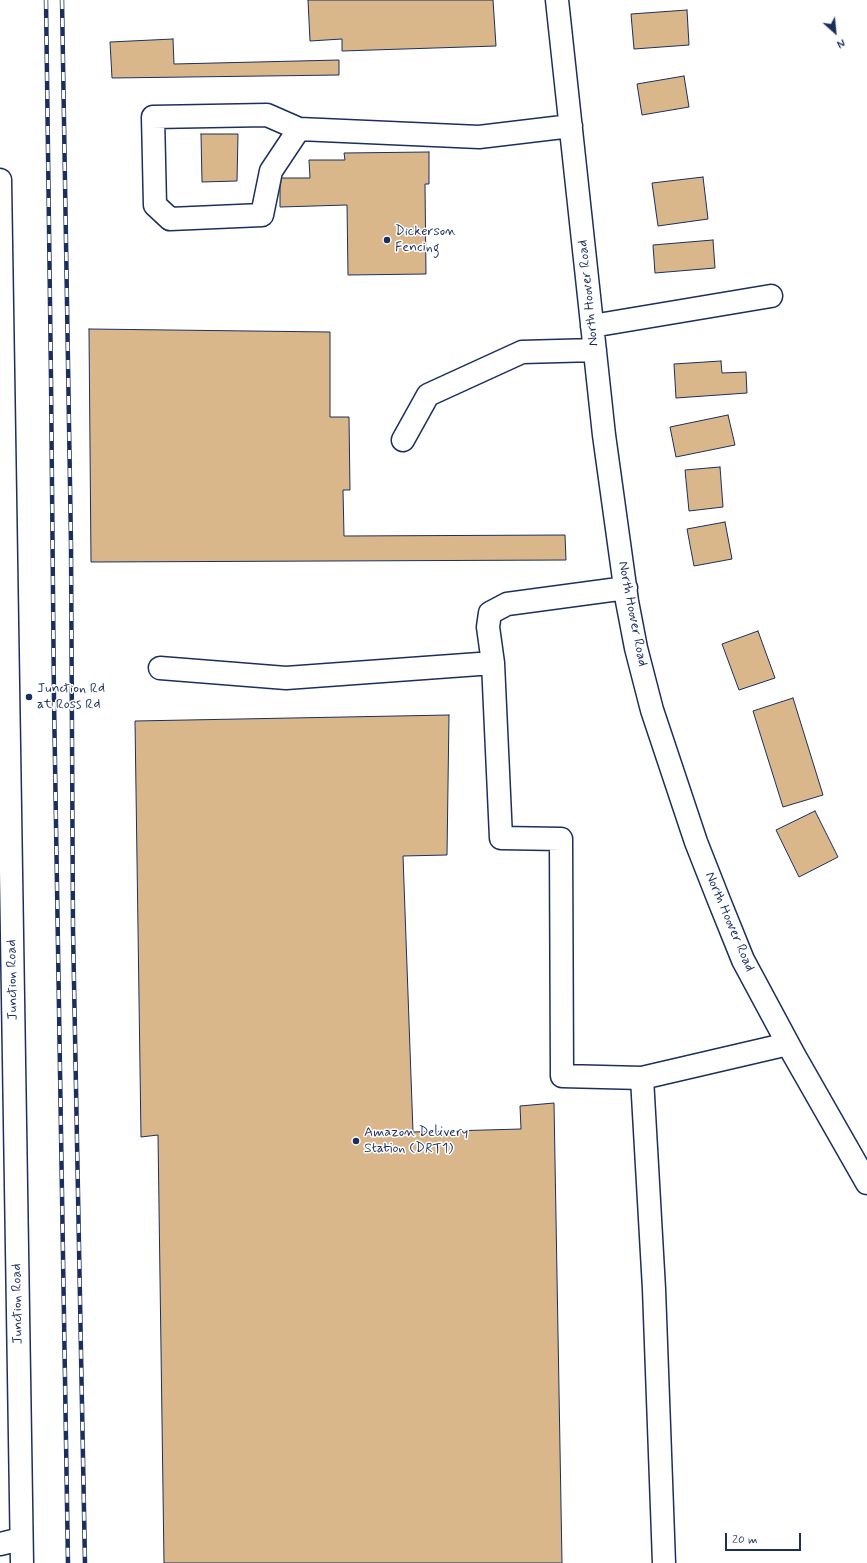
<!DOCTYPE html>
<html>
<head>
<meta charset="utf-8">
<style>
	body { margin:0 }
	#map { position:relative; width:867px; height:1563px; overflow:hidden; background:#fff; font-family:Mynerve,sans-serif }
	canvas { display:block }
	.north { position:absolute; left:815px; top:12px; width:40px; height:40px; -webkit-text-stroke:3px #fff; paint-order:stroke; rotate:153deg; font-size:11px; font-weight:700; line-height:16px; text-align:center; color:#1b2f5e }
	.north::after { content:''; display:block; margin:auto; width:14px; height:18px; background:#1b2f5e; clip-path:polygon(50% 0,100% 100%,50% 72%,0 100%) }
	.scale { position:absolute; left:725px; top:1533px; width:76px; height:18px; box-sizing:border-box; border:2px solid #1b2f5e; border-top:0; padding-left:5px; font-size:12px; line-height:14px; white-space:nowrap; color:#1b2f5e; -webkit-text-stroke:3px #fff; paint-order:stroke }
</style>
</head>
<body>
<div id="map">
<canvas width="867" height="1563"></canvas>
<div class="north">N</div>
<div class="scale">20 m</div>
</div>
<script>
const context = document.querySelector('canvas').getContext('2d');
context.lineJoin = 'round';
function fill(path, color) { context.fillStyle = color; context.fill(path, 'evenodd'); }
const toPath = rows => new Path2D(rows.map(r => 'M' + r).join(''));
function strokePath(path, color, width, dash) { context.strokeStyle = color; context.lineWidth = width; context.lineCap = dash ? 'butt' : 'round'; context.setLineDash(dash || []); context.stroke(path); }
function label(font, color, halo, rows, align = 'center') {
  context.font = font + ' Mynerve,sans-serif'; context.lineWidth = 3; context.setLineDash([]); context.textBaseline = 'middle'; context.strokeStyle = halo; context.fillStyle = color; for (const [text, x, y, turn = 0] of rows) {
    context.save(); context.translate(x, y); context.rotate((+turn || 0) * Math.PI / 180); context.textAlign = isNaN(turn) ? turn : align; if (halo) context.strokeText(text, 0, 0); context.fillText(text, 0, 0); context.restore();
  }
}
const building = toPath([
	[308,0,493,0,496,46,342,51,342,39,310,41,308,0],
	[687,10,689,45,634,49,631,14,687,10],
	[173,39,174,64,339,60,339,75,112,78,110,42,173,39],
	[684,76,689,107,642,115,637,84,684,76],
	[201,134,238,134,237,181,202,182,201,134],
	[429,152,429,184,425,184,426,274,348,275,347,205,280,207,280,178,310,178,309,160,345,160,344,153,429,152],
	[703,177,708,219,658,226,652,183,703,177],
	[713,240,715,268,655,273,653,245,713,240],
	[89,329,330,332,330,417,349,417,350,490,343,490,344,536,565,535,566,560,91,562,89,329],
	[721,361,722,373,746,372,747,393,676,398,674,364,721,361],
	[728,415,735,445,676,457,670,427,728,415],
	[720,467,723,507,689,511,685,470,720,467],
	[725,522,732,559,694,566,687,529,725,522],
	[758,631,775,678,739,690,722,644,758,631],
	[793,698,823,795,783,807,753,711,793,698],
	[449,715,447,855,403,856,413,1132,521,1129,520,1106,554,1103,562,1563,164,1563,158,1135,141,1137,135,721,449,715],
	[815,811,838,857,799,877,776,830,815,811]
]);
fill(building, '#d9b78b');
strokePath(building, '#1b2f5e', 1);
const minor = toPath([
	[557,0,604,435,627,601,636,648,652,710,696,842,718,898,743,960,794,1055,867,1183],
	[299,129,271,171,262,215,170,219,155,205,153,117,267,115,299,129,479,137,571,126],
	[0,180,22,1563],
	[592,326,771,296],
	[403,440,428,395,522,352,595,350],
	[493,663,488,627,490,613,507,604,626,588],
	[160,668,286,678,493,663,501,838,561,839,562,1076,642,1078,654,1289,664,1563],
	[642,1078,788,1044],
	[0,1544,21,1539]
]);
strokePath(minor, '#1b2f5e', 25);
strokePath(minor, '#fff', 22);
const rail = toPath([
	[46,0,51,378,54,700,68,1563],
	[62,0,71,544,73,929,85,1563]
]);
strokePath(rail, '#1b2f5e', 4.5);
strokePath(rail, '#fff', 3, [9]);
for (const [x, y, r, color] of [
	[387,240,4,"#1b2f5e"],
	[29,697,4,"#1b2f5e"],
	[356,1141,4,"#1b2f5e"]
]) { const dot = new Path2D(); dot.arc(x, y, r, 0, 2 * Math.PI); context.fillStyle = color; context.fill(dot); strokePath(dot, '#fff', 1.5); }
label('14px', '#1b2f5e', '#fff', [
	["Dickerson",395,232],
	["Fencing",395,248],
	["Junction Rd",37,689],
	["at Ross Rd",37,705],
	["Amazon Delivery",364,1133],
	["Station (DRT1)",364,1149]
], 'left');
label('14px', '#1b2f5e', '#fff', [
	["North Hoover Road",589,293,-96],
	["North Hoover Road",632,614,79],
	["North Hoover Road",729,922,67],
	["Junction Road",13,980,-91],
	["Junction Road",18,1304,-91]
]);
</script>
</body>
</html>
